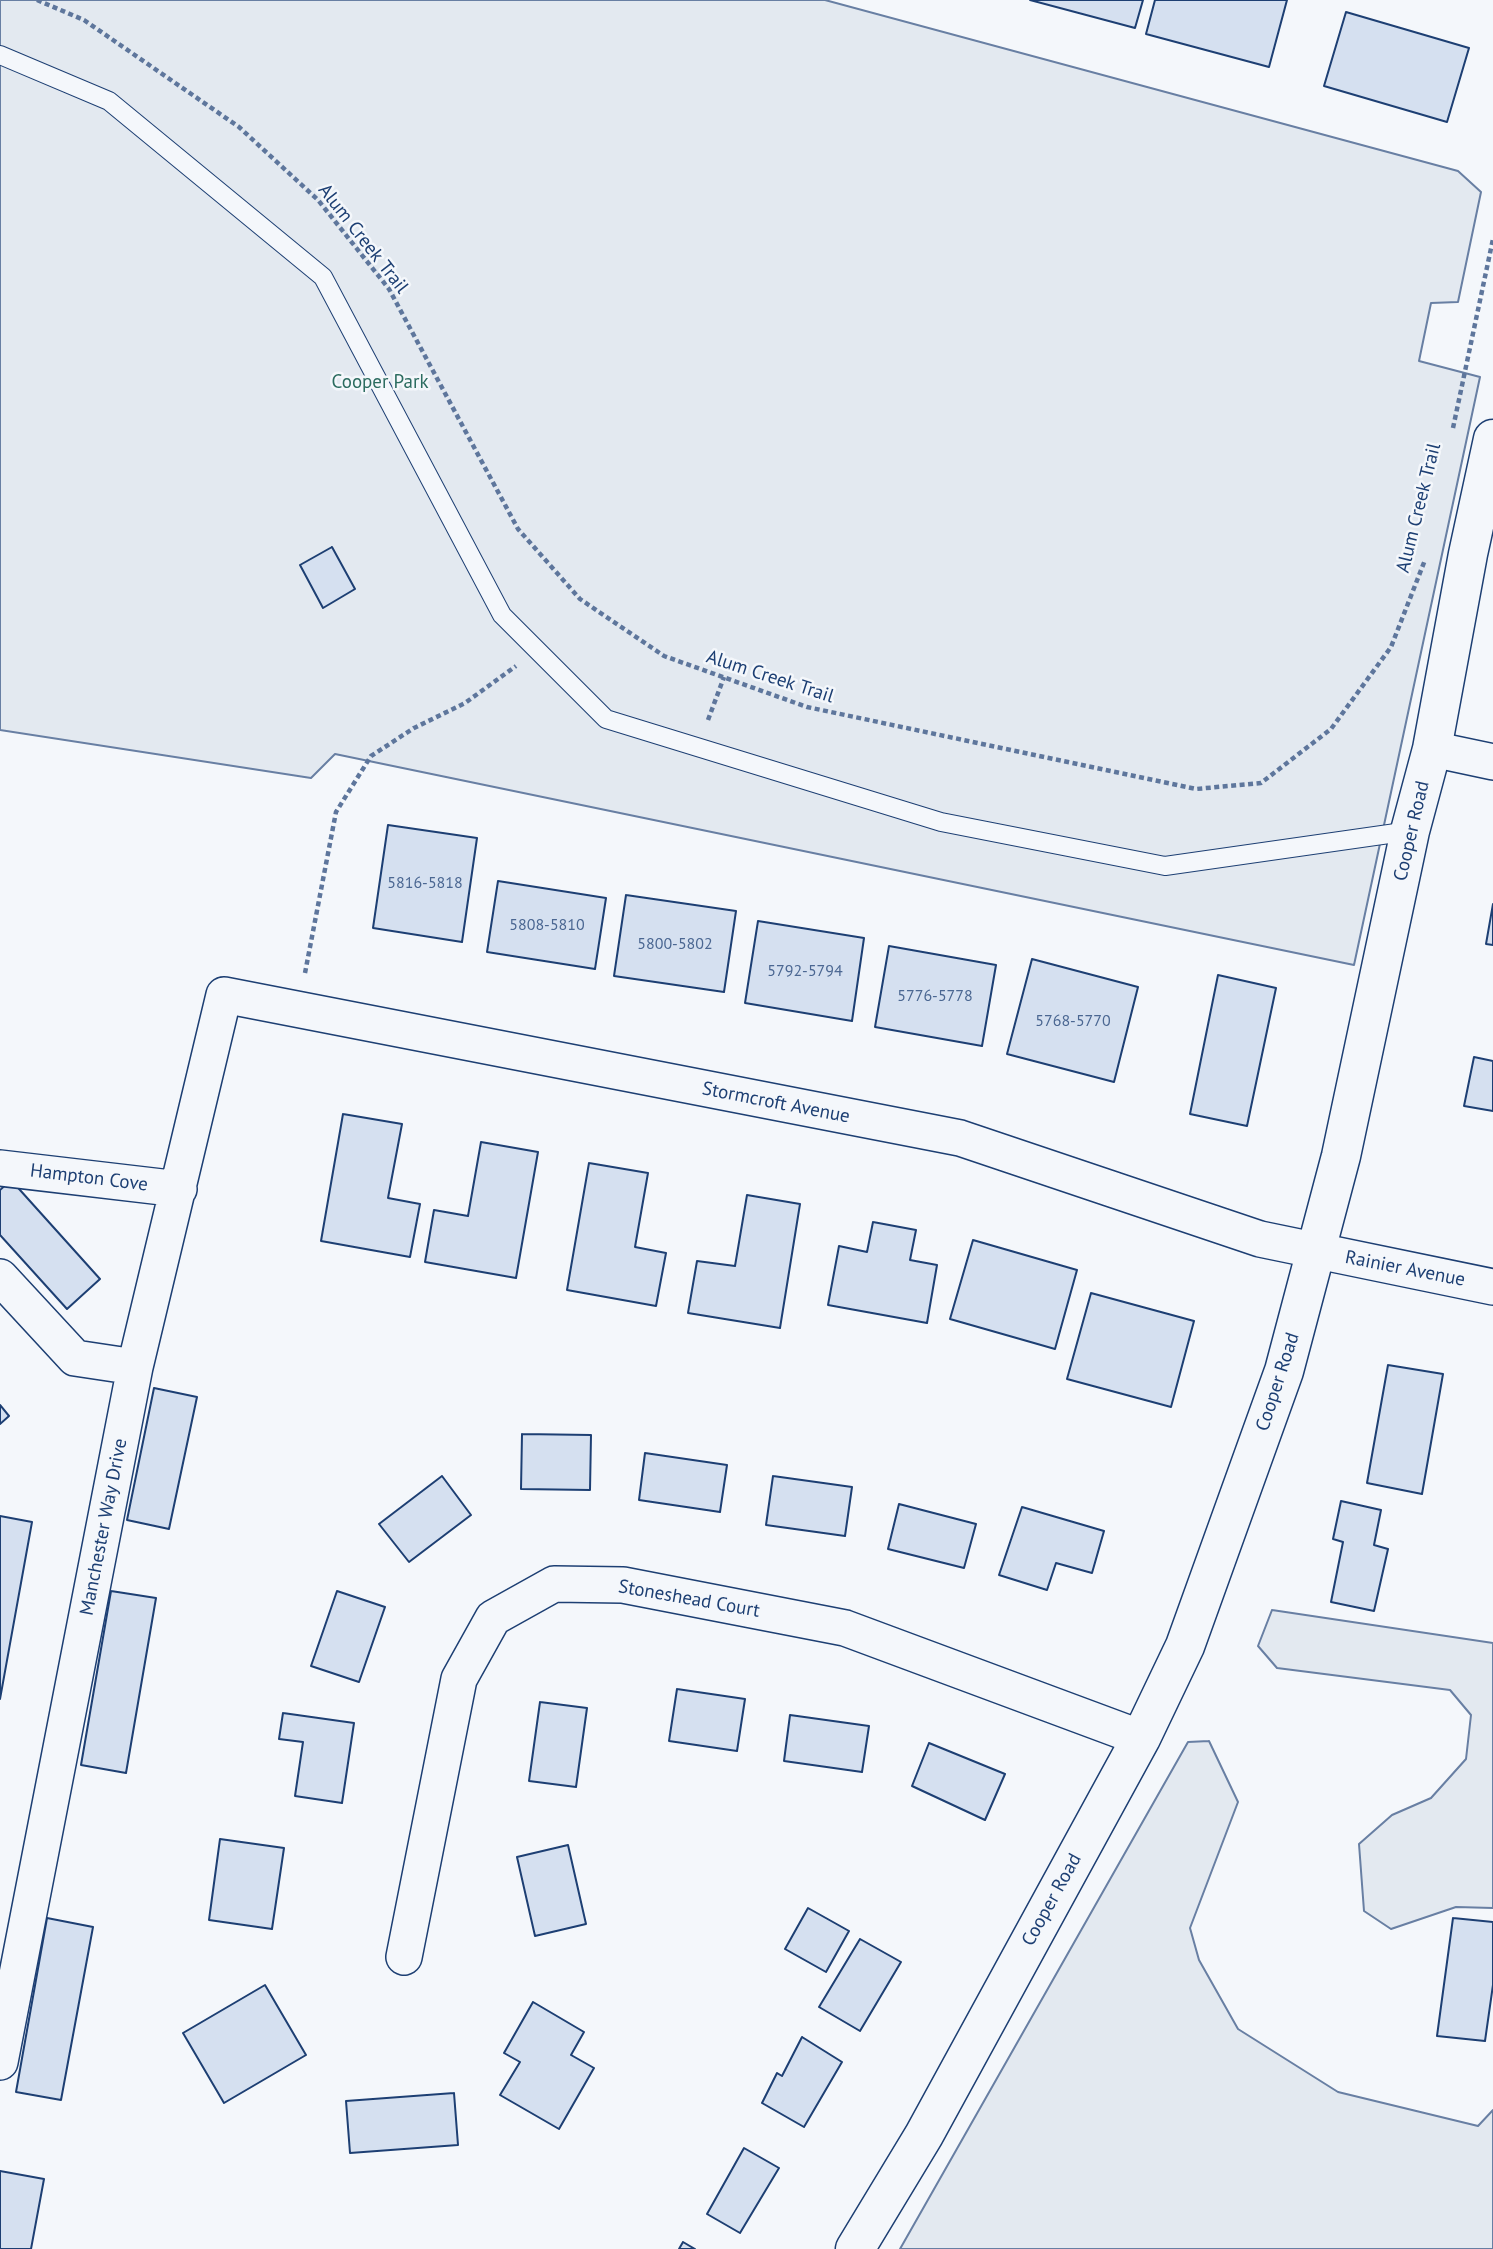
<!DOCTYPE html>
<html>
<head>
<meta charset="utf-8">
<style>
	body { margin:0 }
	canvas { display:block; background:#f4f7fb }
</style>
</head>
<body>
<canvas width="1493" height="2249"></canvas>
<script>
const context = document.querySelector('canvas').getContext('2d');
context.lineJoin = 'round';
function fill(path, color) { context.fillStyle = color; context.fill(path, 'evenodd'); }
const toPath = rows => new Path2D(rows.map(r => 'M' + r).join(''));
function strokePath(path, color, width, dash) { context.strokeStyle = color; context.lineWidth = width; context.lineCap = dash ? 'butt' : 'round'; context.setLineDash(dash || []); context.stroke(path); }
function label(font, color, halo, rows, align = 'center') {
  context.font = font + ' "PT Sans",sans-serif'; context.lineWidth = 5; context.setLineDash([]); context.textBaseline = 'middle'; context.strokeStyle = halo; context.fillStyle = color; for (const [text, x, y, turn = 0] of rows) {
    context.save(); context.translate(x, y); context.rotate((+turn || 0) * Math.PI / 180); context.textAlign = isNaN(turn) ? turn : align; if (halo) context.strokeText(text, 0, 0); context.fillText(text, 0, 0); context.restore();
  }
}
const green = toPath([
	[0,0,825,0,1458,171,1481,192,1458,302,1431,303,1419,361,1480,377,1354,965,335,754,311,778,0,730,0,0],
	[1272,1610,1493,1643,1493,1908,1456,1907,1391,1929,1364,1911,1359,1844,1392,1815,1431,1798,1466,1759,1471,1715,1450,1690,1277,1668,1258,1646,1272,1610],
	[1209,1741,1238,1802,1190,1928,1199,1960,1238,2029,1338,2092,1478,2126,1493,2110,1493,2249,900,2249,1188,1742,1209,1741]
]);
fill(green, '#e3e9f0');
strokePath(green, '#687fa3', 2);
const building = toPath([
	[1030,0,1143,0,1135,28,1030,0],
	[1155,0,1287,0,1269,67,1146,34,1155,0],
	[1346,12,1469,48,1447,122,1324,86,1346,12],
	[332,547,355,589,323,608,300,565,332,547],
	[388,825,477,838,462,942,373,928,388,825],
	[498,881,606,898,595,969,487,952,498,881],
	[626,895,736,911,724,992,614,976,626,895],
	[1493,904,1493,945,1486,944,1493,904],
	[758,921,864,938,852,1021,745,1003,758,921],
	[889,946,996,965,982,1046,875,1027,889,946],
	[1032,959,1138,987,1114,1082,1007,1054,1032,959],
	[1218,975,1276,988,1247,1126,1190,1114,1218,975],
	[1474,1057,1493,1061,1493,1111,1464,1106,1474,1057],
	[343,1114,402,1124,388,1198,420,1204,410,1257,321,1241,343,1114],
	[481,1142,538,1152,516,1278,425,1262,434,1210,468,1216,481,1142],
	[589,1163,648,1173,635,1247,666,1253,656,1306,567,1290,589,1163],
	[11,1180,100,1279,67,1309,0,1235,0,1190,11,1180],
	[747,1195,800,1204,780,1328,688,1313,697,1261,735,1266,747,1195],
	[873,1222,916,1230,910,1260,937,1265,927,1323,828,1305,839,1246,867,1252,873,1222],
	[973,1240,1077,1270,1055,1349,950,1319,973,1240],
	[1091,1293,1194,1321,1171,1407,1067,1379,1091,1293],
	[1388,1365,1443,1374,1422,1494,1367,1483,1388,1365],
	[154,1388,197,1397,169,1529,127,1520,154,1388],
	[0,1405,9,1416,0,1424,0,1405],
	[522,1434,591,1435,590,1490,521,1489,522,1434],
	[645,1453,727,1465,720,1512,639,1500,645,1453],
	[442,1476,471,1515,409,1562,379,1524,442,1476],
	[773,1476,852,1487,845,1536,766,1525,773,1476],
	[1341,1501,1381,1510,1374,1545,1388,1549,1374,1611,1331,1602,1343,1542,1333,1539,1341,1501],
	[899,1504,976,1524,964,1568,888,1549,899,1504],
	[1022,1507,1104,1531,1092,1573,1056,1563,1047,1590,999,1575,1022,1507],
	[0,1516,32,1522,0,1699,0,1516],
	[111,1591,156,1598,126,1773,81,1765,111,1591],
	[337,1591,385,1607,359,1682,311,1666,337,1591],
	[677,1689,745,1699,737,1751,669,1741,677,1689],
	[540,1702,587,1708,576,1787,529,1781,540,1702],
	[283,1713,354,1723,342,1803,295,1796,303,1742,279,1739,283,1713],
	[790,1715,869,1726,862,1772,784,1761,790,1715],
	[929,1743,1005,1774,985,1820,912,1786,929,1743],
	[220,1839,284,1848,272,1929,209,1920,220,1839],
	[568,1845,586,1924,535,1936,517,1857,568,1845],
	[808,1908,849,1931,826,1972,785,1949,808,1908],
	[47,1918,93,1927,61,2100,16,2092,47,1918],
	[1453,1918,1493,1922,1493,1985,1485,2041,1437,2036,1453,1918],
	[860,1939,901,1962,860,2031,819,2007,860,1939],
	[265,1985,306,2055,224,2103,183,2033,265,1985],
	[533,2002,584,2032,571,2055,594,2068,559,2129,500,2095,520,2062,504,2053,533,2002],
	[802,2037,842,2062,804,2127,762,2103,777,2073,782,2076,802,2037],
	[454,2093,458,2145,350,2153,346,2101,454,2093],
	[744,2148,779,2168,740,2233,707,2214,744,2148],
	[0,2171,44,2179,31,2249,0,2249,0,2171],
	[683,2242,695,2249,679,2249,683,2242]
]);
fill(building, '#d5e0f0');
strokePath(building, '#1d3f73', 2);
const lane = toPath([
	[0,55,109,101,323,277,502,615,606,719,941,822,1165,866,1410,831]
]);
const street = toPath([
	[1432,749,1493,762],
	[0,1168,179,1189],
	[0,1277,75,1358,135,1367],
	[404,1957,459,1679,493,1618,554,1584,623,1585,845,1628,1141,1738],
	[0,2062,135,1367,224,995,960,1138,1260,1239,1493,1287]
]);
const secondary = toPath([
	[855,2249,924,2135,1141,1738,1185,1646,1284,1371,1341,1156,1410,831,1432,749,1468,554,1493,439]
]);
strokePath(lane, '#1d3f73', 20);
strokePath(street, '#1d3f73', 38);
strokePath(secondary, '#1d3f73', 41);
strokePath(toPath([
	[37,0,84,20,239,127,318,200,389,289,518,529,580,599,664,656,807,707,1196,789,1261,783,1331,729,1391,647,1425,560],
	[1453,428,1493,239],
	[708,720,724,677],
	[305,973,336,812,371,756,414,728,465,703,516,666]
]), '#5e769c', 4.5, [5, 3.5]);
strokePath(lane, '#f4f7fb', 18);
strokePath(street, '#f4f7fb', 35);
strokePath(secondary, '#f4f7fb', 38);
label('16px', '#4b6792', null, [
	["5816-5818",425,883],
	["5808-5810",547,925],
	["5800-5802",675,944],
	["5792-5794",805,971],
	["5776-5778",935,996],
	["5768-5770",1073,1021]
]);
label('19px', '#1d3f73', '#f4f7fb', [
	["Alum Creek Trail",363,239,52],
	["Alum Creek Trail",1419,508,-76],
	["Alum Creek Trail",770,677,18],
	["Cooper Road",1412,831,-77],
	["Stormcroft Avenue",776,1103,11],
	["Hampton Cove",89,1178,7],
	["Rainier Avenue",1405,1269,11],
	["Cooper Road",1278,1382,-72],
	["Manchester Way Drive",104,1527,-79],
	["Stoneshead Court",689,1599,10],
	["Cooper Road",1052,1900,-61]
]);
label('19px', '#2c6c60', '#f4f7fb', [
	["Cooper Park",380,383]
]);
</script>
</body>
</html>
